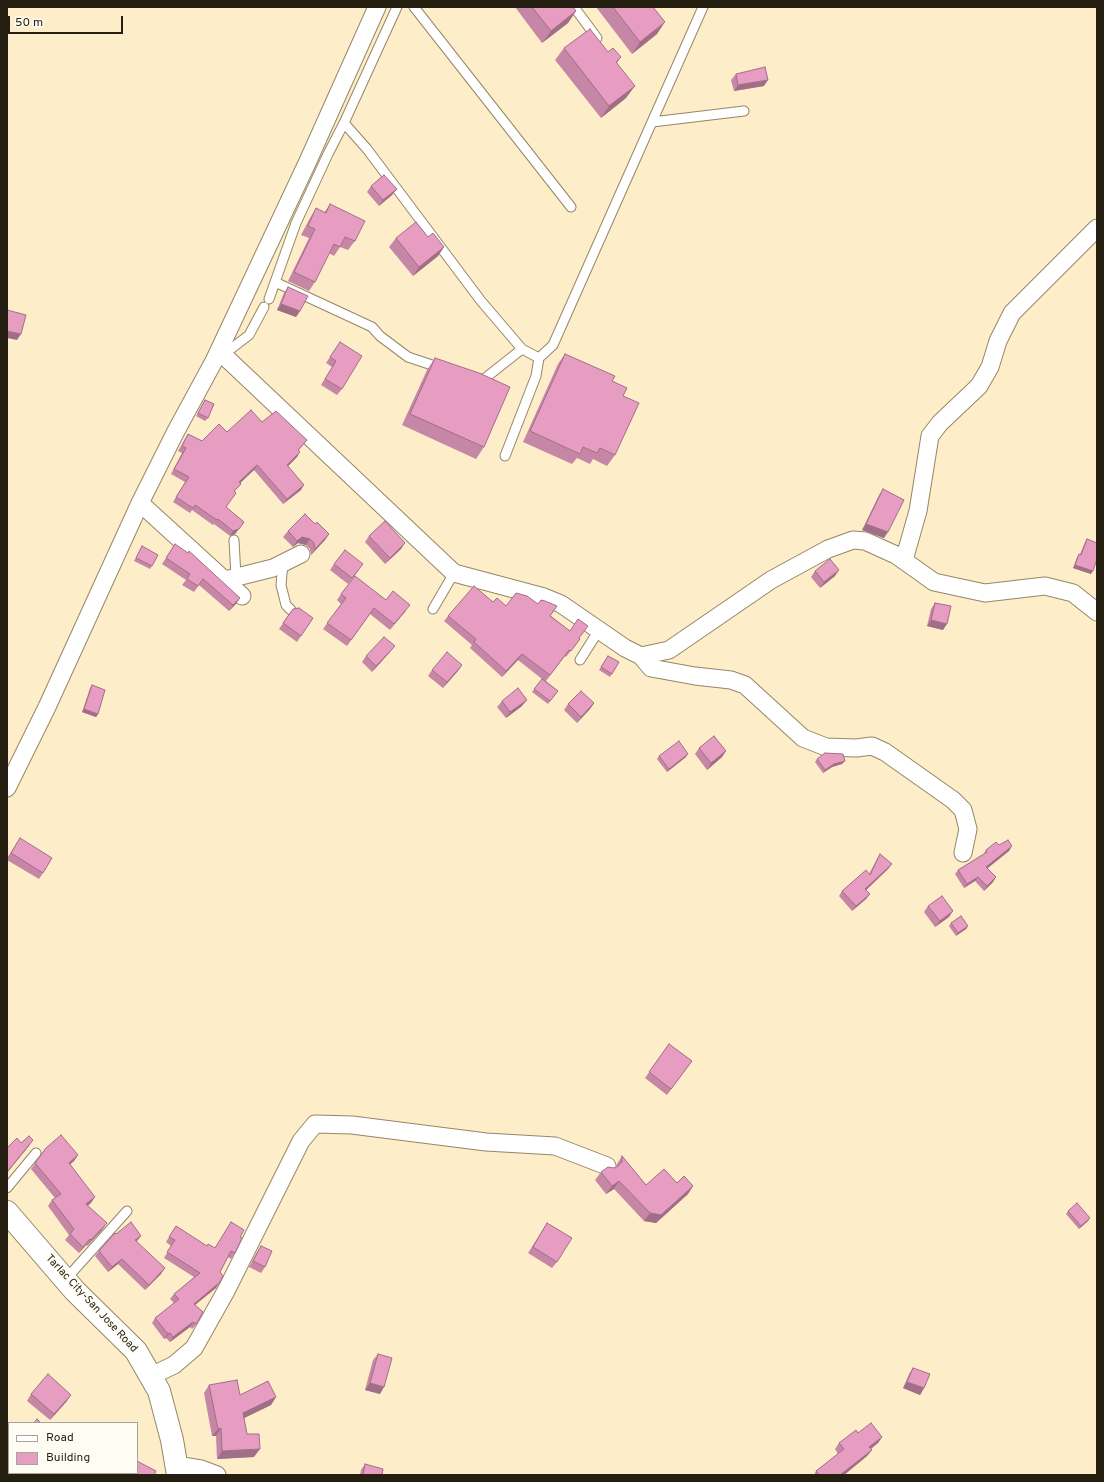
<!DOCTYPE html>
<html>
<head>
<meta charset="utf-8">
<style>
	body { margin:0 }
	#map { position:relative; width:1104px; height:1482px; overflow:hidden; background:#fdedc9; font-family:Overpass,sans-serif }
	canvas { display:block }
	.frame { position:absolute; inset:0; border:8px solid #241f11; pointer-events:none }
	.legend { position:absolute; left:8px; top:1422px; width:130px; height:52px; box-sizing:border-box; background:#fffcf4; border:1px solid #a7a499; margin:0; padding:5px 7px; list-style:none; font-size:12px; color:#241f11 }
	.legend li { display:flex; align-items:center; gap:8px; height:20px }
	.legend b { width:20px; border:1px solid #a7a499 }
	.scale { position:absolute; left:8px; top:16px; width:115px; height:18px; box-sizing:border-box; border:2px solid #241f11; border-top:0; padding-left:5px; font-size:12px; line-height:14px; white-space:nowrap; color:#241f11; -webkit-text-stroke:3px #fffcf4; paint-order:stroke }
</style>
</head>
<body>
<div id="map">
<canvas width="1104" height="1482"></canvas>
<div class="frame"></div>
<ul class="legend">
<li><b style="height:5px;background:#fff"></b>Road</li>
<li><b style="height:11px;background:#e69dc1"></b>Building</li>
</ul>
<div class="scale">50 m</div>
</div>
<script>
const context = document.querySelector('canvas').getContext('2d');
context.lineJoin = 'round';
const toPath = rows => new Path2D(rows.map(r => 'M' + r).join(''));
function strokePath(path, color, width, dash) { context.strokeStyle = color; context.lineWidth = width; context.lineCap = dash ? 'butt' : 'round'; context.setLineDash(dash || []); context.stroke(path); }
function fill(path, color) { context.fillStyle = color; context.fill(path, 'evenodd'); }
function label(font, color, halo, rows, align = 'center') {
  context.font = font + ' Overpass,sans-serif'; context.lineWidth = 3; context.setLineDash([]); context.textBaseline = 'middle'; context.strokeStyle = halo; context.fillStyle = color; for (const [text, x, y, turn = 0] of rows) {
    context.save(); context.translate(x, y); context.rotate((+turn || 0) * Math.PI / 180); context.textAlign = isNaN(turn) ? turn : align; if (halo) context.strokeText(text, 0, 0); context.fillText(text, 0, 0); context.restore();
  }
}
const lane = toPath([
	[414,7,571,207],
	[574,7,597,38],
	[652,122,744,111],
	[344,123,397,7],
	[275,282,372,327,380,336,408,357,441,368],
	[269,299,296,223,328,154,344,123,367,149,481,301,522,349,539,358,553,345,703,7],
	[223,355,249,335,264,307],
	[476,379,484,379,522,349],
	[505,456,536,376,539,358],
	[234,540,236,577],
	[283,563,281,585,286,605,291,610],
	[433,609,454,573],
	[580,660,599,630],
	[7,1188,36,1153],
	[66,1279,127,1211]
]);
const street = toPath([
	[219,351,454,573,544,597,561,604,625,648,641,656,669,650,771,580,828,549,853,540,865,541,896,555,934,582,985,593,1045,586,1073,593,1097,612],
	[140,503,242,596],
	[904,560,918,511,930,436,940,423,979,386,990,367,998,341,1012,313,1097,228],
	[225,580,273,568,301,554],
	[641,656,651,668,695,676,731,680,745,685,803,738,826,747,856,748,872,746,885,752,953,800,963,810,968,829,963,853],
	[7,788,47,707,140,503,176,431,214,361,308,161,377,7],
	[151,1376,174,1365,194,1348,226,1291,301,1141,315,1124,352,1125,486,1142,555,1146,607,1166],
	[176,1465,201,1469,217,1475]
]);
const secondary = toPath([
	[7,1212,75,1291,136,1351,159,1391,172,1440,178,1475]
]);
strokePath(lane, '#958766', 11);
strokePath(street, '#958766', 19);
strokePath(secondary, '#958766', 24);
strokePath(lane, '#fff', 9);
strokePath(street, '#fff', 17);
strokePath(secondary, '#fff', 22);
fill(toPath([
	[515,7,573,7,576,11,568,23,542,43],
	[596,7,653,7,657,34,632,54],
	[564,48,608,52,621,57,617,63,626,98,601,118,555,60],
	[736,74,764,86,734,91,731,80],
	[371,186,397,189,392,195,379,206,367,192],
	[330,204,355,241,348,250,340,247,334,256,329,253,315,282,309,291,288,281,309,238,301,235,310,218,316,208,324,213],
	[428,237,444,247,438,256,413,276,389,247,396,238],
	[288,287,300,311,296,317,277,310,284,293],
	[340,342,342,389,337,395,321,385,332,367,326,363],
	[565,354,612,381,623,396,615,455,607,466,593,459,590,464,577,458,572,464,523,442,558,364],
	[435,358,484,447,476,459,402,425,427,370],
	[205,400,208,418,205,421,196,416],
	[262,422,307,440,299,450,297,457,288,466,301,490,283,504,254,470,240,483,241,484,234,492,226,507,244,522,235,534,230,536,214,524,213,525,192,510,190,513,173,502,185,482,171,474,182,453,178,451,185,439,188,434,202,441],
	[883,489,884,538,862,530,879,495],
	[315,524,329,534,325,540,311,555,310,549,306,545,298,543,293,547,283,537,288,531],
	[369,536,401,549,385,564,365,542],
	[1087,539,1091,574,1073,568,1077,557,1079,554,1080,554,1085,542],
	[175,544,240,598,229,611,199,585,194,592,182,585,186,580,162,564],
	[142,546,152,566,150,569,134,561],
	[334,564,359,570,348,584,330,570],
	[815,571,835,576,820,588,811,577],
	[341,594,386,600,406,611,390,630,370,614,347,646,323,629,341,604,337,600],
	[493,602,551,616,580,639,566,657,565,656,546,681,558,691,548,704,532,692,542,679,518,660,502,677,470,648,472,645,444,621,448,616],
	[935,603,943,630,927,626,931,609],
	[293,609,313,618,297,642,279,629],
	[390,652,372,672,362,662,366,656],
	[608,656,619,662,610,677,599,670],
	[462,665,443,688,428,676,432,670],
	[92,685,98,714,96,717,82,712,90,688],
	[502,701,522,706,506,718,497,707],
	[594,703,590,709,577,723,564,710,568,704],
	[699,748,726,751,722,757,707,770,695,754],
	[659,756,686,757,667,772,657,759],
	[817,759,842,764,832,767,823,773,815,762],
	[20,838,43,873,39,879,7,860,7,858],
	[999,845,1012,846,1009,851,987,868,996,877,993,882,984,891,975,881,964,888,955,874,958,870,983,855,986,850],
	[880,854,892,864,888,869,866,890,870,894,866,899,852,911,839,896,842,891,869,874,877,859],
	[928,906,949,917,935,927,924,912],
	[951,923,968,926,966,929,956,936,949,926],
	[669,1044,692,1061,667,1095,645,1078],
	[46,1148,78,1155,74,1161,70,1164,91,1203,88,1205,102,1230,87,1246,86,1245,79,1253,65,1240,69,1235,48,1206,52,1200,55,1198,31,1169],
	[622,1156,646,1185,677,1183,693,1186,688,1194,656,1223,644,1221,614,1189,606,1194,595,1180,601,1172,616,1167,617,1164],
	[1068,1211,1090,1218,1088,1221,1079,1229,1066,1214],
	[231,1222,240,1237,235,1253,231,1259,228,1257,220,1272,216,1288,195,1305,203,1312,195,1326,192,1329,190,1327,170,1342,166,1338,164,1339,152,1323,155,1318,174,1303,170,1299,174,1294,194,1277,164,1258,171,1246,166,1242,176,1226,206,1246,215,1248],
	[547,1223,557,1262,552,1268,528,1253],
	[116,1234,136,1241,161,1274,145,1290,118,1264,108,1272,95,1256,99,1251],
	[261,1246,265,1267,261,1273,249,1267,257,1252],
	[378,1354,380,1394,365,1390,373,1360],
	[913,1368,924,1388,920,1395,903,1388,909,1374],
	[209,1385,240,1395,276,1397,271,1405,244,1418,247,1434,254,1457,217,1459,216,1436,212,1436,204,1393],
	[31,1394,67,1401,50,1420,27,1401],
	[858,1433,882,1437,878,1443,871,1449,872,1450,867,1456,844,1475,814,1475,816,1471,838,1454,835,1449,839,1443],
	[365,1464,382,1475,360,1475,361,1470]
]), '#c687a6');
fill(toPath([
	[576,11,568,23,542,43,551,31],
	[665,22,657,34,632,54,640,42],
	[768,80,764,86,734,91,738,85],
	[635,86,626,98,601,118,609,106],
	[397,189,392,195,379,206,383,200],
	[444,247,438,256,413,276,419,267],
	[281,304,300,311,296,317,277,310],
	[7,331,21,334,17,340,7,338],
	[300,452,297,457,284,470,287,465],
	[257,465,254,470,236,487,239,482],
	[304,485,301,490,283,504,287,499],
	[244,522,235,534,230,536,233,531],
	[866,524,888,532,884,538,862,530],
	[329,534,325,540,311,555,315,549],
	[302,537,310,539,306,545,298,543,293,547,297,541],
	[405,543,401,549,385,564,390,558],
	[1075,565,1093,571,1091,574,1073,568],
	[839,570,835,576,820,588,824,582],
	[240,598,236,604,229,611,233,605],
	[931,620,947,624,943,630,927,626],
	[395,646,390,652,372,672,376,666],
	[522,654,518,660,502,677,506,671],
	[462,665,458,671,443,688,447,682],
	[527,700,522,706,506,718,510,712],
	[594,703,590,709,577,723,581,717],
	[84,709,98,714,96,717,82,712],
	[726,751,722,757,707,770,711,763],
	[688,754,686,757,667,772,669,769],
	[845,761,842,764,832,767,823,773,825,770,834,764],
	[1012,846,1009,851,983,872,986,867],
	[892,864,888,869,862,894,865,889],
	[978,877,975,881,964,888,967,884],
	[996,877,993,882,984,891,987,886],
	[870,894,866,899,852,911,856,906],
	[953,911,949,917,935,927,940,921],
	[968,926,966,929,956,936,958,933],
	[33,1140,29,1146,7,1173,7,1172],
	[78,1155,74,1161,65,1169,69,1163],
	[619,1181,614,1189,606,1194,612,1186],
	[693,1186,688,1194,656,1223,644,1221,650,1213],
	[95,1197,91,1203,82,1210,86,1204],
	[1090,1218,1088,1221,1079,1229,1081,1226],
	[107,1223,102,1230,87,1246,91,1240],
	[141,1236,137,1241,131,1245,135,1240],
	[90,1239,86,1245,79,1253,83,1247],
	[122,1259,118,1264,108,1272,112,1267],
	[165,1268,161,1274,145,1290,149,1285],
	[220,1282,216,1288,190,1309,194,1304],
	[193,1322,190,1327,170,1342,173,1337],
	[170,1333,166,1338,164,1339,168,1334],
	[907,1382,924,1388,920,1395,903,1388],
	[370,1383,384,1387,380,1394,365,1390],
	[71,1395,67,1401,50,1420,54,1414],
	[276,1397,271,1405,238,1421,243,1413],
	[221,1428,216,1436,212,1436,218,1429],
	[882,1437,878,1443,865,1453,869,1447],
	[260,1449,254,1457,217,1459,222,1451],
	[872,1450,867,1456,844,1475,840,1475]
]), '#a16e87');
const building = toPath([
	[532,7,573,7,576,11,551,31,532,7],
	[613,7,653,7,665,22,640,42,613,7],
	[590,29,608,52,613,48,621,57,616,62,635,86,609,106,564,48,590,29],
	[765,67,768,80,738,85,736,74,765,67],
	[384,175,397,189,383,200,371,186,384,175],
	[330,204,365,221,355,241,345,237,340,247,334,244,315,282,294,272,315,229,308,226,316,208,326,213,330,204],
	[416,222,428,237,433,233,444,247,419,267,396,238,416,222],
	[288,287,308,296,300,311,281,304,288,287],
	[7,310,26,315,21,334,7,331,7,310],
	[340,342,362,356,342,389,325,379,336,361,330,357,340,342],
	[565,354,615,376,612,381,627,388,623,396,639,403,615,455,600,448,597,453,583,447,580,454,530,431,565,354],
	[435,358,479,373,510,387,484,447,410,414,435,358],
	[205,400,214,404,208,418,198,413,205,400],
	[251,410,262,422,276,411,307,440,298,450,300,452,287,465,304,485,287,499,257,465,239,482,241,484,234,491,236,493,226,507,244,522,239,529,233,531,218,519,217,520,195,505,193,508,176,497,189,477,174,469,186,448,182,446,188,434,202,441,219,424,227,432,251,410],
	[883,489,904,500,888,532,866,524,883,489],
	[305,514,315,524,317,522,329,534,315,549,314,543,310,539,302,537,297,541,288,531,305,514],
	[385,521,405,543,390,558,369,536,385,521],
	[1087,539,1097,543,1097,559,1093,571,1075,565,1079,554,1081,555,1087,539],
	[175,544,188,553,189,551,240,598,233,605,203,579,198,586,187,579,190,574,166,558,175,544],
	[142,546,158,555,152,566,136,558,142,546],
	[345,550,363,564,352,578,334,564,345,550],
	[830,559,839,570,824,582,815,571,830,559],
	[355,576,386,600,393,591,410,605,394,624,374,608,351,640,327,623,346,598,341,594,355,576],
	[474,586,493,602,497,598,506,606,516,593,527,596,538,604,541,600,545,601,557,606,550,616,570,631,578,619,588,626,579,638,580,639,571,651,569,650,550,675,522,654,506,671,474,642,476,639,448,616,474,586],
	[935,603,951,606,947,624,931,620,935,603],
	[299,608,313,618,301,636,283,623,293,609,299,608],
	[384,637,395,646,376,666,366,656,384,637],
	[447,652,462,665,447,682,432,670,447,652],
	[608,656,619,662,612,674,601,667,608,656],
	[542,679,558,691,550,701,534,689,542,679],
	[92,685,105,690,98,714,84,709,92,685],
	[518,688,527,700,510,712,502,701,518,688],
	[581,691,594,703,581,717,568,704,581,691],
	[714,736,726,751,711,763,699,748,714,736],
	[679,741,688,754,669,769,659,756,679,741],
	[825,753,843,754,845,761,834,764,825,770,817,759,825,753],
	[20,838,52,858,43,873,11,853,20,838],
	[1008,840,1012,846,986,867,996,877,987,886,978,877,967,884,958,870,987,852,986,850,996,842,999,845,1008,840],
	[880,854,892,864,865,889,870,894,856,906,842,891,866,870,870,875,880,854],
	[942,896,953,911,940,921,928,906,942,896],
	[961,916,968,926,958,933,951,923,961,916],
	[669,1044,692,1061,671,1089,649,1072,669,1044],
	[61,1135,78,1155,69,1163,95,1197,86,1204,107,1223,91,1240,90,1239,83,1247,70,1234,74,1229,52,1200,61,1194,35,1163,46,1148,61,1135],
	[29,1136,33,1140,7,1172,7,1148,17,1138,21,1143,29,1136],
	[622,1156,646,1185,664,1169,677,1183,684,1176,693,1186,661,1215,650,1213,619,1181,612,1186,601,1172,608,1167,614,1168,618,1166,622,1162,622,1156],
	[1077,1203,1090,1218,1081,1226,1068,1211,1077,1203],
	[131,1222,141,1236,135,1240,165,1268,149,1285,122,1259,112,1267,99,1251,115,1233,116,1234,131,1222],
	[231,1222,244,1230,240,1237,242,1238,235,1253,231,1251,220,1272,223,1276,220,1282,194,1304,203,1312,198,1321,196,1324,193,1322,173,1337,170,1333,168,1334,155,1318,179,1299,174,1294,200,1273,167,1252,175,1240,169,1237,176,1226,207,1246,208,1244,215,1248,231,1222],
	[547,1223,572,1238,557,1262,533,1247,547,1223],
	[261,1246,272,1251,265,1267,253,1261,261,1246],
	[378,1354,392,1358,384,1387,370,1383,378,1354],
	[913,1368,930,1374,924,1388,907,1382,913,1368],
	[48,1374,71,1395,54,1414,31,1394,48,1374],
	[237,1380,240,1395,268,1381,276,1397,243,1413,247,1434,259,1434,260,1449,222,1451,221,1428,218,1429,209,1385,237,1380],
	[37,1419,41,1423,34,1423,37,1419],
	[871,1423,882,1437,869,1447,872,1450,840,1475,819,1475,816,1471,844,1449,839,1443,856,1430,858,1433,871,1423],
	[137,1461,156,1471,154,1475,118,1475,119,1473,137,1473,137,1461],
	[365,1464,383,1469,382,1475,363,1475,365,1464]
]);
fill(building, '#e69dc1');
strokePath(building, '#a16e87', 1);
label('11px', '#241f11', '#fffcf4', [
	["Tarlac City-San Jose Road",91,1304,47]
]);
</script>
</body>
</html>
